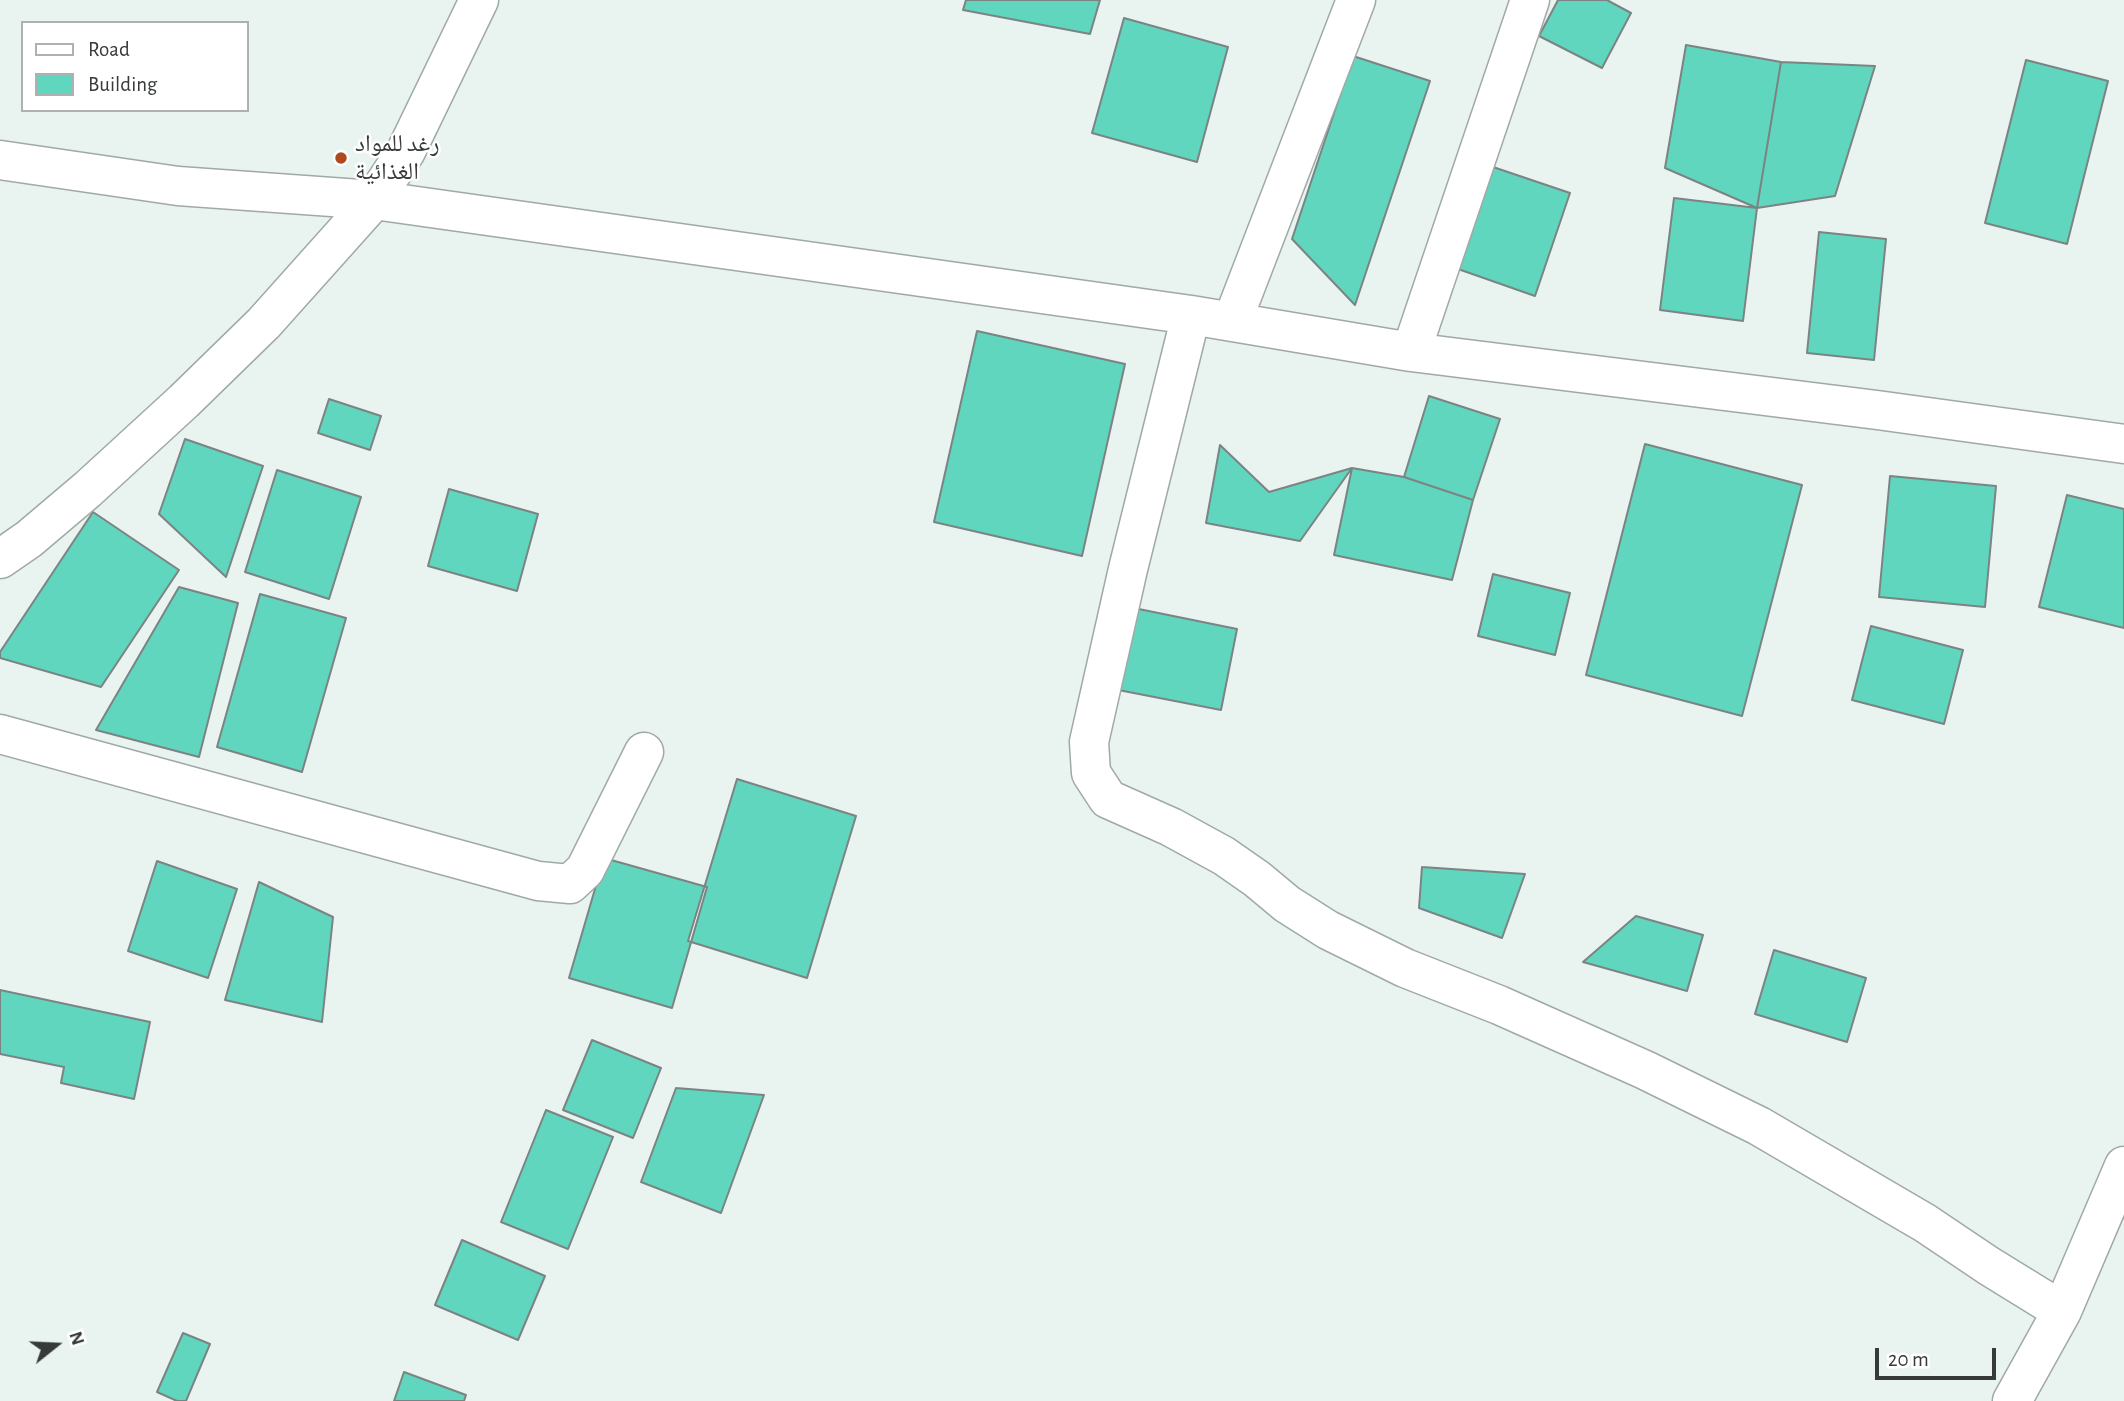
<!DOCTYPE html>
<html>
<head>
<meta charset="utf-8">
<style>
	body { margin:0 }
	#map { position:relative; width:2124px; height:1401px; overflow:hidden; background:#e9f4f1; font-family:"Alegreya Sans",sans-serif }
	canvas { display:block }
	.legend { position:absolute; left:21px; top:21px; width:228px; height:91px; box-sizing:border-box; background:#fff; border:2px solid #afb0b0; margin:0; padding:9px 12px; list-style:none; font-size:21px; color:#363a39 }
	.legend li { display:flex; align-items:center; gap:14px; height:35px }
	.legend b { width:35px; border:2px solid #afb0b0 }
	.north { position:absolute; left:21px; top:1310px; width:70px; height:70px; -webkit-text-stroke:5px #fff; paint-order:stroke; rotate:72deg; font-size:19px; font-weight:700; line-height:28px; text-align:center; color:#363a39 }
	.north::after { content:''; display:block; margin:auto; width:24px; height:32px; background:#363a39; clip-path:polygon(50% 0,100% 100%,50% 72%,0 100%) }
	.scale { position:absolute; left:1875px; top:1348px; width:121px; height:32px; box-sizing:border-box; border:4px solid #363a39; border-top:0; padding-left:9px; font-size:21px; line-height:24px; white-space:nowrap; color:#363a39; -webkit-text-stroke:5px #fff; paint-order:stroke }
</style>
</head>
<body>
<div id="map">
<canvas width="2124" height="1401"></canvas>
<ul class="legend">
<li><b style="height:9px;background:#fff"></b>Road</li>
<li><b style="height:19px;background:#60d6bf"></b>Building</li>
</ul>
<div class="north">N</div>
<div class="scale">20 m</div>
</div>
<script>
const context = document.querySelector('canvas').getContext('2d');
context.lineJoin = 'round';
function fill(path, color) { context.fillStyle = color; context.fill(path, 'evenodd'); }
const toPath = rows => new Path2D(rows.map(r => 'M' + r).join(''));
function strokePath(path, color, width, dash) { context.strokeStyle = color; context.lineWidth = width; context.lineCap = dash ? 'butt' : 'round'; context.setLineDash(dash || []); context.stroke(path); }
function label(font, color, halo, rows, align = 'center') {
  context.font = font + ' "Alegreya Sans","Noto Naskh Arabic",sans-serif'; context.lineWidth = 5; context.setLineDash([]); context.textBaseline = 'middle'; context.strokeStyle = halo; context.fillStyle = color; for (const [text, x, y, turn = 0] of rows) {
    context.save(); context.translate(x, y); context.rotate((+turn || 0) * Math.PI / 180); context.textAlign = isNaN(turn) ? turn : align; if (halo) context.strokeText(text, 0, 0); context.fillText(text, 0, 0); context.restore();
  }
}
const building = toPath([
	[966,0,1100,0,1090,34,963,10,966,0],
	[1558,0,1607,0,1631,13,1602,68,1539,36,1558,0],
	[1124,18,1228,47,1197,162,1092,133,1124,18],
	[1686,45,1781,62,1757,208,1665,168,1686,45],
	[1353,56,1430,81,1355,305,1292,239,1353,56],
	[2026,60,2108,81,2067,244,1985,223,2026,60],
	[1781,62,1875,66,1835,196,1757,208,1781,62],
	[1493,167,1570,193,1535,296,1458,269,1493,167],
	[1674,198,1757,208,1743,321,1660,310,1674,198],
	[1819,232,1886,239,1874,360,1807,353,1819,232],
	[977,331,1125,364,1082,556,934,522,977,331],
	[1429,396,1500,419,1473,500,1404,477,1429,396],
	[329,399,381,416,370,450,318,433,329,399],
	[185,439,263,466,226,577,159,514,185,439],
	[1645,444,1802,485,1742,716,1586,675,1645,444],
	[1220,445,1269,492,1352,468,1300,541,1206,523,1220,445],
	[1352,468,1404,477,1473,500,1452,580,1334,555,1352,468],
	[277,470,361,497,329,599,245,572,277,470],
	[1890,476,1996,486,1985,607,1879,597,1890,476],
	[449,489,538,514,517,591,428,566,449,489],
	[2067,495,2124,509,2124,628,2039,607,2067,495],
	[93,512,179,570,101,687,0,658,0,652,93,512],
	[1493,574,1570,593,1555,655,1478,636,1493,574],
	[179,587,238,603,199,757,96,730,179,587],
	[260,594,346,618,302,772,217,747,260,594],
	[1124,606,1237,629,1221,710,1108,688,1124,606],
	[1871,626,1963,650,1944,724,1852,700,1871,626],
	[737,779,856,816,807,978,688,941,737,779],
	[604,858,707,887,672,1008,569,978,604,858],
	[157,861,237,889,208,978,128,951,157,861],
	[1422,867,1525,874,1502,938,1419,908,1422,867],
	[259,882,333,917,322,1022,225,1000,259,882],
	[1636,916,1703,935,1687,991,1583,962,1636,916],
	[1774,950,1866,978,1847,1042,1755,1014,1774,950],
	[0,990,150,1022,134,1099,61,1083,64,1067,0,1054,0,990],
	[592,1040,661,1068,633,1138,563,1110,592,1040],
	[676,1088,764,1095,721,1213,641,1182,676,1088],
	[546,1110,613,1137,568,1249,501,1222,546,1110],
	[462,1240,545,1276,518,1340,435,1305,462,1240],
	[183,1333,210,1344,186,1401,177,1401,157,1392,183,1333],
	[404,1372,466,1395,464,1401,394,1401,404,1372]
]);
fill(building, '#60d6bf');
strokePath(building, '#7b8482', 2);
const minor = toPath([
	[0,160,178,186,374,200,1191,315,1411,352,1877,410,2124,444],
	[1191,315,1128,569,1089,742,1091,773,1108,799,1171,827,1224,856,1257,879,1287,904,1328,930,1405,968,1499,1005,1645,1070,1759,1126,1925,1223,1989,1266,2062,1311],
	[1232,322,1356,0],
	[1411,352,1530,0],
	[0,559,29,539,88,489,184,401,264,323,374,200,406,151,479,0],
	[0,734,538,881,570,884,585,870,644,752],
	[2012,1401,2062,1311,2124,1166]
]);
strokePath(minor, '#a0a9a7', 41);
strokePath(minor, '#fff', 38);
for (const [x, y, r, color] of [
	[341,158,7,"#af491f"]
]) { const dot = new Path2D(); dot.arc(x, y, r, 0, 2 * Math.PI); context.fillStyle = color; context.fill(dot); strokePath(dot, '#fff', 2.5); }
label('24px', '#363a39', '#fff', [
	["رغد للمواد",355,144],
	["الغذائية",355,172]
], 'left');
</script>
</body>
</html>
